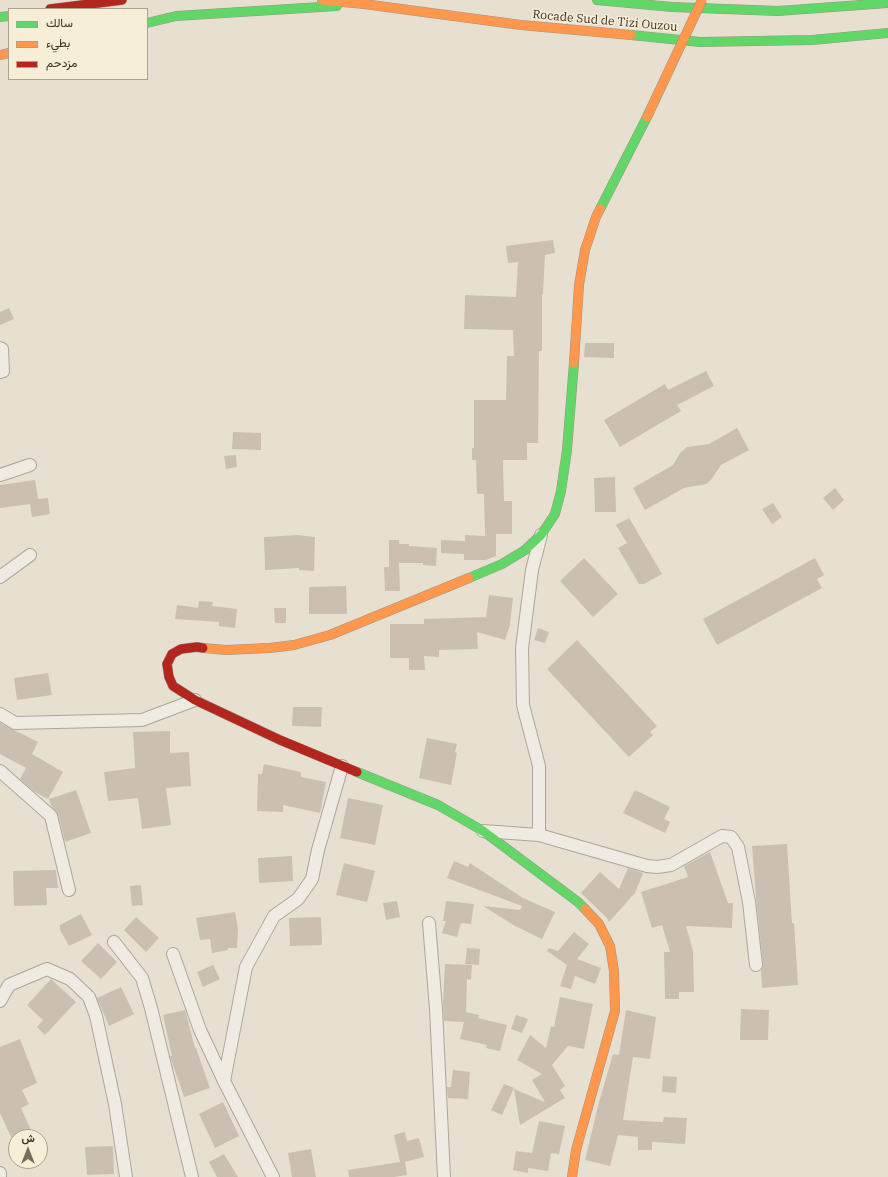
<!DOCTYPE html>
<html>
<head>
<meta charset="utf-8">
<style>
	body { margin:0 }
	#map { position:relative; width:888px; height:1177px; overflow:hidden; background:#e7e0d1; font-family:"IBM Plex Serif",Vazirmatn,serif }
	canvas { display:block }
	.legend { position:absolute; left:8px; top:8px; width:140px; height:72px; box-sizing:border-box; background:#f7eed8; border:1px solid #ada18e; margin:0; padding:5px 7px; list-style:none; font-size:12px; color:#3d2e20 }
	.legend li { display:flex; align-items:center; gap:8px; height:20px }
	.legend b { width:20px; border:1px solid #ada18e }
	.north { position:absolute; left:8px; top:1129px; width:40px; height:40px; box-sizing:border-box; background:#f7eed8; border:1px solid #ada18e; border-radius:50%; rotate:0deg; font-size:11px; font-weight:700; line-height:16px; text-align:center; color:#3d2e20 }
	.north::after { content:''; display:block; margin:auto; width:14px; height:18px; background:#786c5e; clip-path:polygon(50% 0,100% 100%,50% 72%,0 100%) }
</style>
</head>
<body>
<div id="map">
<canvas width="888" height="1177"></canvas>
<ul class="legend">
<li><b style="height:5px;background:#63d668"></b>سالك</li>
<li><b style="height:5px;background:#ff974d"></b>بطيء</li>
<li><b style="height:5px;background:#b3261e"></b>مزدحم</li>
</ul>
<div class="north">ش</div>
</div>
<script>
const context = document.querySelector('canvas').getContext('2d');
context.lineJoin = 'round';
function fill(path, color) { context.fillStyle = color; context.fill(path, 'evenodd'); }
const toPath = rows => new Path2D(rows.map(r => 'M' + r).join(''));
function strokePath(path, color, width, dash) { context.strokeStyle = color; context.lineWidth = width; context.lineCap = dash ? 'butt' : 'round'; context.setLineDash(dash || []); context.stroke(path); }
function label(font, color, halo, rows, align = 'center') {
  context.font = font + ' "IBM Plex Serif",serif'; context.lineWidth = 3; context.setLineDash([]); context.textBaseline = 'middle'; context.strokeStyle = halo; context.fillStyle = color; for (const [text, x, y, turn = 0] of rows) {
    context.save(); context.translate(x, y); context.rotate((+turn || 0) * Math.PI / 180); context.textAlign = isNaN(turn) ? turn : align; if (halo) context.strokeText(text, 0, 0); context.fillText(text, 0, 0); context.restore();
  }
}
fill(toPath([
	[553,240,555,253,545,255,543,294,542,294,542,351,539,351,538,443,527,443,527,460,503,460,504,501,512,501,512,534,496,534,496,556,486,560,464,560,464,554,441,553,441,540,465,541,465,535,485,536,484,494,477,494,476,460,472,460,472,448,474,448,474,400,506,400,507,356,514,356,513,330,464,329,465,295,516,297,518,262,508,263,506,246],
	[9,308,14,319,0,325,0,312],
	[585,343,614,343,614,358,584,357],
	[706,371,714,386,677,405,681,411,620,447,604,420,665,384,668,390],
	[737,428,749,450,721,465,711,480,706,484,684,488,645,510,633,488,673,465,680,453,687,447,709,444],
	[233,432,261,433,261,450,232,449],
	[236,455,237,467,226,469,224,456],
	[615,477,616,512,595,512,594,478],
	[35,480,38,499,48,498,50,514,32,517,30,504,0,508,0,485],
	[835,488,844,500,833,510,823,498],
	[773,503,782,517,772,524,762,509],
	[629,518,662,574,644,584,639,584,618,548,627,543,616,525],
	[298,535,315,537,314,571,299,570,299,568,265,570,264,537],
	[389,540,399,540,399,544,409,544,409,546,437,548,436,566,423,565,423,563,399,563,400,591,385,591,384,567,389,567],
	[584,558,618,594,593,617,560,581],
	[815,558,824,575,817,579,822,588,717,645,703,619],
	[346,586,347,614,309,614,309,587],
	[489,595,513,598,510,625,505,640,477,632,478,649,439,650,439,657,424,656,425,670,409,670,409,658,390,658,390,624,424,624,424,619,486,617],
	[199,601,213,602,212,606,237,609,235,628,219,626,219,622,175,619,177,605,198,608],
	[274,608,286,608,286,623,275,623],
	[538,628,549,632,545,643,534,640],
	[577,640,657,726,650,732,653,735,629,757,547,669],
	[48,673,52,695,17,700,14,678],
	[293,707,322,707,321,727,292,726],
	[0,723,38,742,32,754,63,772,48,799,35,792,20,779,26,768,0,754],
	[170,731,170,753,189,752,191,786,166,788,171,825,142,829,138,798,108,801,104,772,135,768,133,732],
	[427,738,457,744,455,752,457,753,451,785,419,778],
	[264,764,301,772,301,777,326,782,320,813,283,805,283,812,257,811,258,774,262,774],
	[76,790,91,833,65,842,58,814,52,807,49,799],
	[635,790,670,807,664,819,670,822,665,833,623,813],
	[348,798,383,805,375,845,340,838],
	[787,844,792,923,794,923,798,985,762,988,761,971,763,964,756,898,752,846],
	[710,852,728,903,733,903,732,928,686,926,693,951,694,992,679,992,679,999,665,999,664,952,670,952,662,925,652,928,641,892,688,877,684,866],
	[292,856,293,881,259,883,258,858],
	[454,861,468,867,470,863,523,898,555,912,542,939,515,926,483,906,520,910,522,906,447,878],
	[344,863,375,871,367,902,336,895],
	[628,868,643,873,635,893,609,922,606,917,581,893,600,872,619,889],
	[56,870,58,888,46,888,47,905,14,906,13,871],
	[141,885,143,905,132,906,130,886],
	[397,901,400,917,386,920,383,903],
	[446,901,474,904,471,924,461,923,457,937,442,933,446,921,443,921],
	[235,912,238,929,237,948,228,948,228,950,212,953,210,939,200,940,196,918],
	[81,914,92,935,69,946,60,930,60,925],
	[136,917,159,938,146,952,124,930],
	[321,917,322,945,290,946,289,918],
	[574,932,589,944,577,959,601,968,595,984,575,976,571,989,560,986,567,965,547,951,549,948,558,951],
	[98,943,117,962,101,979,81,961],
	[467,948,480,949,479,965,465,964],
	[445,964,472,965,471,980,467,979,466,1014,466,1012,479,1015,478,1018,507,1025,500,1051,486,1048,487,1045,460,1039,464,1022,444,1021,443,1001],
	[213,965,220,979,203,987,197,972],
	[51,979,76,1002,45,1035,37,1027,43,1020,27,1005],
	[121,987,134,1014,109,1026,97,998],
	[560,997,593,1004,584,1049,568,1046,552,1065,565,1086,560,1090,565,1098,520,1125,514,1089,545,1102,532,1080,542,1074,517,1060,530,1035,546,1048,551,1026,554,1027],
	[741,1009,769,1010,768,1040,740,1040],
	[185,1010,195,1048,196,1048,210,1088,184,1097,172,1062,170,1056,172,1056,163,1015],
	[626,1010,656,1017,650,1059,633,1057,623,1120,663,1122,664,1117,687,1118,685,1144,652,1142,652,1150,638,1150,638,1137,618,1135,610,1166,585,1160,599,1102,613,1054,619,1055],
	[516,1015,528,1019,522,1033,511,1029],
	[20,1039,37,1083,22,1090,29,1104,21,1108,34,1137,11,1137,0,1113,0,1047],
	[453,1070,470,1072,468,1099,448,1098,447,1087,451,1087],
	[663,1076,677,1077,676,1093,662,1092],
	[504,1084,514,1088,502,1115,491,1110],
	[223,1102,239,1136,215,1148,199,1114],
	[539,1121,565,1126,559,1154,551,1153,548,1171,528,1168,528,1173,513,1170,516,1151,532,1153],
	[405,1132,407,1141,419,1138,424,1157,405,1162,407,1175,394,1177,349,1177,348,1170,400,1162,394,1135],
	[113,1146,114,1174,87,1175,85,1147],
	[311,1149,316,1177,292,1177,288,1153],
	[224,1154,238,1177,217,1177,209,1162]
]), '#cbbfb2');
const street = toPath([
	[0,348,2,349,3,371,0,372],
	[0,475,30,465],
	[0,577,30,555],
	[0,714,15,723,142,720,195,700],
	[0,771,51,816,69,890],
	[483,831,539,835,647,866,657,867,671,865,722,836,731,837,738,847,749,902,756,965],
	[539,835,539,766,523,705,522,648,532,570,541,535],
	[429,923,436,1009,444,1177],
	[114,942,142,978,151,1008,192,1177],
	[173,954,200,1030,224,1081,273,1177],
	[0,1001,9,985,47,969,70,979,89,997,96,1016,115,1104,126,1177],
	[224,1081,246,967,274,916,298,899,312,879,318,850,342,766],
	[0,1173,0,1177]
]);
const fast = toPath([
	[597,0,672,7,778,11,888,3],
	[0,17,9,16],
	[147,23,176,16,337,6],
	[631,35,700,42,812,40,888,33],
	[600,209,647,117],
	[469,578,502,564,525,550,541,535,555,514,561,491,567,450,574,363],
	[357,772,438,805,483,831,578,902,585,909]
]);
const slow = toPath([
	[322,0,364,4,521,25,631,35],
	[0,55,9,53],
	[574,363,579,285,585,250,596,217,600,209],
	[203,648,226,650,270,648,294,645,330,635,469,578],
	[572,1177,576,1150,615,1011,614,971,610,946,599,924,585,909]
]);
const jam = toPath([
	[50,9,122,0],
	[203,648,197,647,181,649,172,654,167,664,169,677,173,686,195,700,280,740,357,772]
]);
strokePath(street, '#ada599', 14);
strokePath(fast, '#9c958a', 10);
strokePath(slow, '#9c958a', 10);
strokePath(jam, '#9c958a', 10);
strokePath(street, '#efebe3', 12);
strokePath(fast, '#63d668', 9);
strokePath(slow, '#ff974d', 9);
strokePath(jam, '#b3261e', 9);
const slowBridge = toPath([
	[647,117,702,0]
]);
strokePath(slowBridge, '#9c958a', 10, []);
strokePath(slowBridge, '#ff974d', 9);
label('12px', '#3d2e20', '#f7eed8', [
	["Rocade Sud de Tizi Ouzou",605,21,5]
]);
</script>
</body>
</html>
